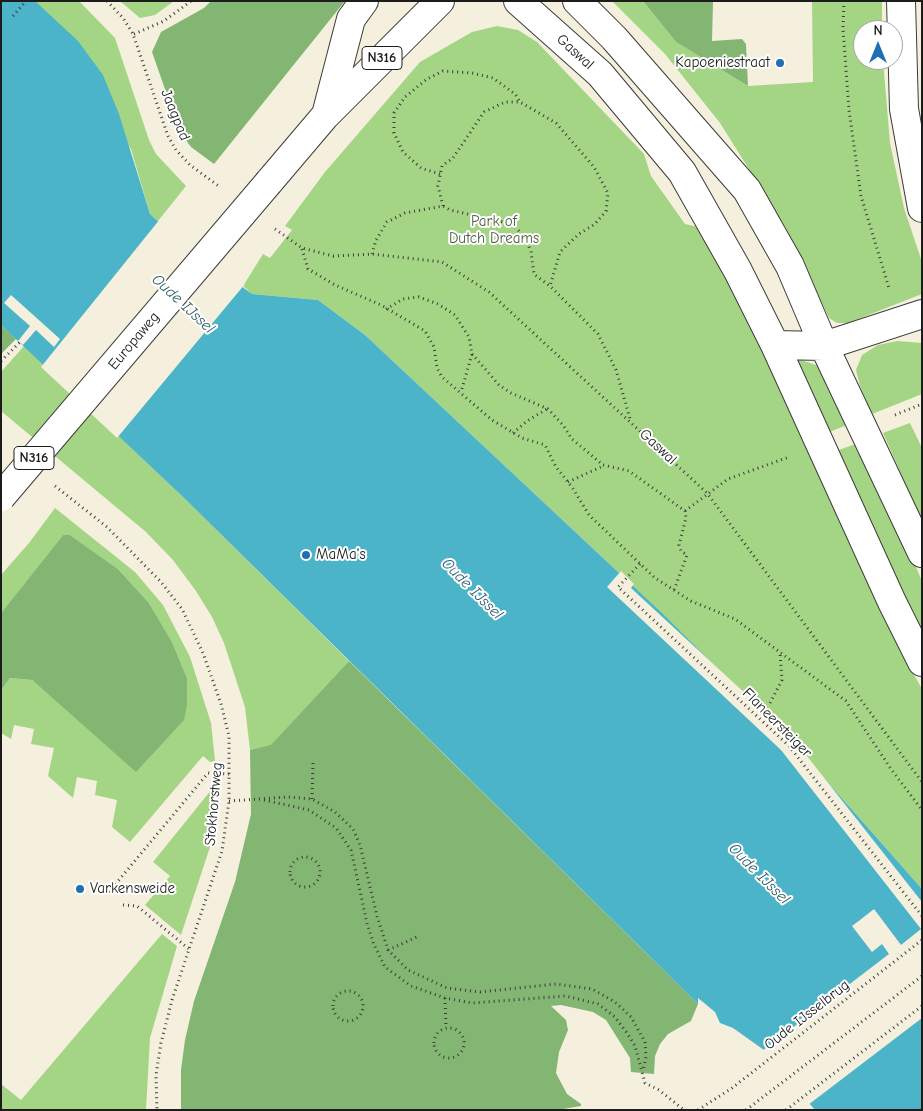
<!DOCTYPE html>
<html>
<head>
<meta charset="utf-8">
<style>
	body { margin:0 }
	#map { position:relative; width:923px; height:1111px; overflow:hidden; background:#f5efdd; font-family:"Comic Neue",sans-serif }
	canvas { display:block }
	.frame { position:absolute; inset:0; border:2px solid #1c1c1c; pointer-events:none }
	.north { position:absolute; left:853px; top:20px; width:50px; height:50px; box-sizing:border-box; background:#fff; border:1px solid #a4a4a4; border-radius:50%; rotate:0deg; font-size:14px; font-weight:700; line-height:20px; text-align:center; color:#1c1c1c }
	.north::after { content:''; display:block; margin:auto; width:18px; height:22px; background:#1f6fb2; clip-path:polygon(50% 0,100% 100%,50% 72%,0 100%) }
</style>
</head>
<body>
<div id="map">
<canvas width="923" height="1111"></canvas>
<div class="frame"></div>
<div class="north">N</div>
</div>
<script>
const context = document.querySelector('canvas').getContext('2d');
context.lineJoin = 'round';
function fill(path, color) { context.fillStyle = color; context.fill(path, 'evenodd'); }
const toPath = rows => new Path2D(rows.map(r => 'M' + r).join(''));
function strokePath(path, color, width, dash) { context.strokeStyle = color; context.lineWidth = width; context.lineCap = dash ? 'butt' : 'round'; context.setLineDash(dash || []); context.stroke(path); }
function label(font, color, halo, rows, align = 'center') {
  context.font = font + ' "Comic Neue",sans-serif'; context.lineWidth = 4; context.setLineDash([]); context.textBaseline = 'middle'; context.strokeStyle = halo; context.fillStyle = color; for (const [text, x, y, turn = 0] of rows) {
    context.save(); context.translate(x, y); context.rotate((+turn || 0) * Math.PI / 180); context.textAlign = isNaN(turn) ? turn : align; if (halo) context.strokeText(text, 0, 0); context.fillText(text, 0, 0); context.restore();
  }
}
fill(toPath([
	[31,1,79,1,115,38,149,140,156,154,186,186,158,221,150,214,131,149],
	[120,1,174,1,155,15,140,18],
	[612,1,643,1,676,42,748,86,813,82,812,1,882,1,882,30,863,30,863,60,883,60,890,143,904,208,922,262,922,294,848,323,837,323,829,318,786,228,720,123,665,54],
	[497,26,518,30,537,42,644,154,651,176,685,224,703,228,778,379,897,644,922,689,922,889,801,752,615,569,365,335,318,300,252,294,243,286,263,254,270,258,292,230,285,226,325,172,420,62,472,32],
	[897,341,922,343,922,394,872,414,860,386,856,370,862,355,878,345],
	[24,346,183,497,349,661,271,746,250,750,245,707,224,643,212,617,196,591,173,560,146,532,1,411,1,372],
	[792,357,828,369,852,423,827,433],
	[910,423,922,448,922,521,883,433],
	[861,442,922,581,922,635,836,451],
	[55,508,135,572,163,605,190,657,211,723,215,761,210,762,203,756,130,842,112,827,117,800,95,795,97,781,77,777,73,798,48,776,54,748,31,744,34,729,14,725,11,739,1,733,1,690,10,678,32,680,136,771,187,678,172,642,149,603,118,569,70,535,63,535,1,613,1,575,29,543],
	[216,784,211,844,181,935,145,905,170,876,153,862],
	[162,934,177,946,150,1038,146,1110,1,1110,1,1084,21,1100]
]), '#a4d584');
fill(toPath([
	[211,1,345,1,214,164,191,147,180,132,152,52,161,32,204,8],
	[643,1,713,1,712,41,742,39,746,44,748,86,676,42],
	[1,325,16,339,1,354],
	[63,535,70,535,118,569,149,603,172,642,187,678,187,705,184,720,136,772,32,680,10,678,1,690,1,613],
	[349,661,698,1004,691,1021,668,1034,660,1044,655,1056,654,1074,631,1072,630,1058,606,1020,593,1012,561,1005,551,1006,566,1020,568,1030,559,1052,556,1073,567,1094,581,1104,581,1106,557,1110,181,1110,181,1070,185,1040,194,1001,235,882,251,814,250,750,271,745]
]), '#83b672');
fill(toPath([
	[1,1,35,1,78,41,103,75,119,114,150,214,181,242,252,294,318,300,365,335,664,615,801,752,922,889,922,1110,815,1110,764,1050,733,1028,720,1023,715,1012,698,998,698,1004,183,497,1,325]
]), '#4bb4c9');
fill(toPath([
	[160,219,183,240,245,284,117,438,41,367],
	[11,295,60,339,54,347,36,330,23,345,18,341,30,326,4,303],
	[621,571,634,584,631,588,748,696,803,751,922,902,922,1018,808,1105,762,1051,889,954,882,944,872,952,852,926,860,920,874,909,901,945,921,929,781,750,607,587]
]), '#f5efdd');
const minor = toPath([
	[901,1,904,109,922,208]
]);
const tertiary = toPath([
	[518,1,600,74,682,172,738,271,775,345,892,602,922,662],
	[577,1,614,38,747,190,790,266,824,346,922,553],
	[775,345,824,346,922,314]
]);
const primary = toPath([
	[326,115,351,19,364,1],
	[269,182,325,116,440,1]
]);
strokePath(minor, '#3d3c39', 30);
strokePath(tertiary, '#3d3c39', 30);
strokePath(primary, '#3d3c39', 30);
strokePath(toPath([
	[107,1,123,18,133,34,168,136,176,150,190,165,220,187],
	[844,1,843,29,849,110,861,196,889,288],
	[13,16,26,1],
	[134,34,164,21,191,1],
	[440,174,421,168,403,152,394,133,394,113,405,97,427,79,443,71,472,73,493,78,515,94,520,102],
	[443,206,438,186,442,166,453,158,484,112,505,102,520,102,556,123,594,167,608,193,606,211,595,224,579,234,560,252,550,286],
	[275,229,302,248,333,256,372,254,442,262,489,292,707,493,922,782],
	[302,249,308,269,335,285,381,305,425,331,434,347,437,368,442,377,492,420,522,438,545,445,556,467,572,487,589,515,655,578,691,601,735,619,846,701,891,769,922,810],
	[372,254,376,240,387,222,405,213,443,206,450,210,512,224,525,237,531,252,534,274,550,286,598,334,616,370,631,422],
	[386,309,403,299,419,297,438,304,455,315,469,337,472,354,461,392],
	[472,354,499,385,511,393,548,409,563,425,572,439,603,465,629,471,685,511,686,518,679,545,681,551,687,555,674,590],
	[1,361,20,342],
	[895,415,922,404],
	[513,433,527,421,547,409],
	[568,482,603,466],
	[55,486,107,527,161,582,182,609,203,653,221,704,229,736,229,801,222,851,172,1000,161,1043,156,1075,157,1110],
	[685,511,728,479,789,457],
	[640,564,618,587,789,746,922,916],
	[770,703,782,680,780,653],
	[312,799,313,763],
	[264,800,309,810,336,828,351,850,367,923,374,945,385,967,411,986,445,998,472,1003,566,996,598,1004,615,1017,627,1033,635,1046,645,1083,659,1090,684,1110],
	[229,801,288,797,312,799,335,812,353,829,360,845,377,916,388,950,408,970,447,988,480,992,556,984,592,989,615,1002,631,1017,645,1042,646,1057,643,1071],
	'290 872a15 15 0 1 1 30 0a15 15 0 1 1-30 0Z',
	[109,892,208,773,230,774],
	[123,905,137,906,189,949],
	[388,950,419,936],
	'333 1006a15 15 0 1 1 30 0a15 15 0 1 1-30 0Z',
	[445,998,446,1028],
	'434 1043a15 15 0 1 1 30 0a15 15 0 1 1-30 0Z',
	[698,1110,732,1088,922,940],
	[746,1110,922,976],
	[786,1110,922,1006]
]), '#3d3c39', 3, [1, 4]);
strokePath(minor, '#fff', 28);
strokePath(tertiary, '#fff', 28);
strokePath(primary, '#fff', 28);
const primaryBridge = toPath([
	[1,497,269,182]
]);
strokePath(primaryBridge, '#3d3c39', 30, []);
strokePath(primaryBridge, '#fff', 28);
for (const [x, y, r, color] of [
	[780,63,5,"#1f6fb2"],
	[306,555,5,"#1f6fb2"],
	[80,889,5,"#1f6fb2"]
]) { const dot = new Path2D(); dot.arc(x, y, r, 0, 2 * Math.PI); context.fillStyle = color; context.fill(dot); strokePath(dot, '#fff', 2); }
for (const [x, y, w] of [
	[382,58,40],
	[34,458,40]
]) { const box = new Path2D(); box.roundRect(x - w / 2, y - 11.5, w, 23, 4); context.fillStyle = '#fff'; context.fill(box); strokePath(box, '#1c1c1c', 1); }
label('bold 14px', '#1c1c1c', null, [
	["N316",382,58],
	["N316",34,458]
]);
label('15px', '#1c1c1c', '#fff', [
	["Gaswal",575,52,42],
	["Jaagpad",175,115,68],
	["Europaweg",134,341,-50],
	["Gaswal",658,447,43],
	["Flaneersteiger",777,723,45],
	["Stokhorstweg",214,804,-85],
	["Oude IJsselbrug",807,1015,-38]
]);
label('15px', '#1c1c1c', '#fff', [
	["Kapoeniestraat",770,63,"right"],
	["MaMa's",316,555],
	["Varkensweide",90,889]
], 'left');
label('15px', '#4c5d40', '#fff', [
	["Park of",494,222],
	["Dutch Dreams",494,239]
]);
label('italic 16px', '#31606a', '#fff', [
	["Oude IJssel",183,304,43],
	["Oude IJssel",472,589,45],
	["Oude IJssel",759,874,45]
]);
</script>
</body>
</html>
